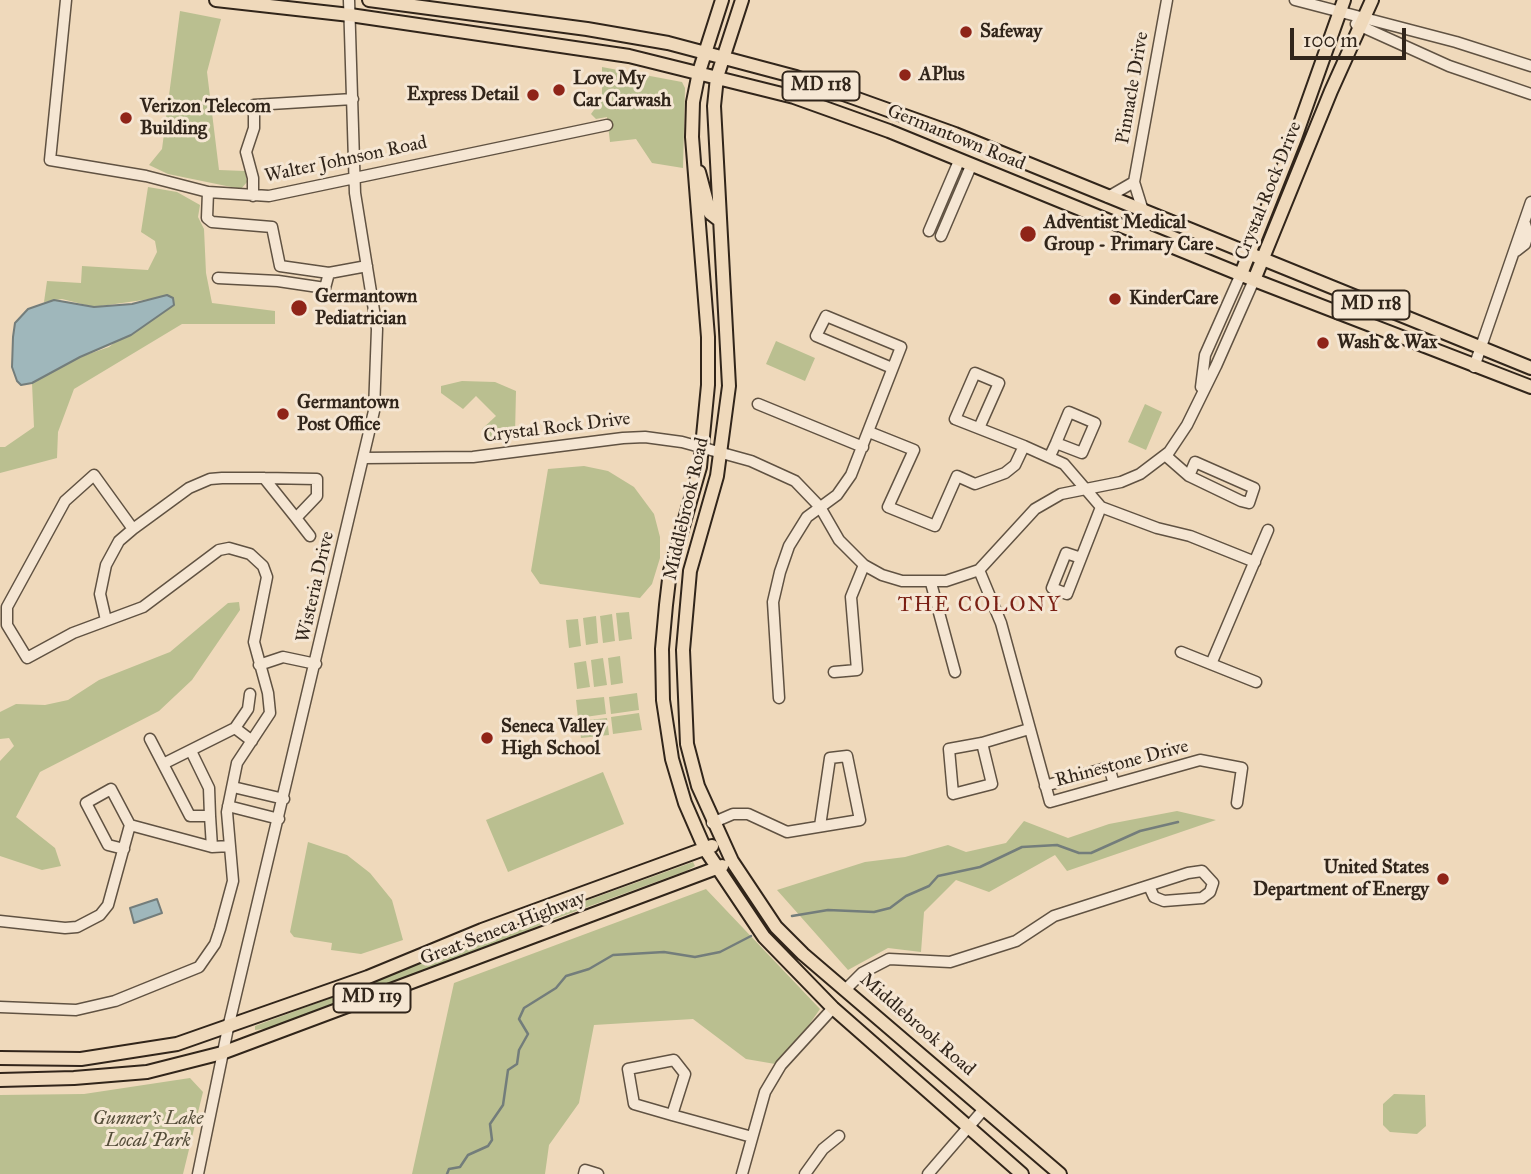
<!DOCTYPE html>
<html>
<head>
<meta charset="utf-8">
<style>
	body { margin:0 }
	#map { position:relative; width:1531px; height:1174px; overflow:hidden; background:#efd9bb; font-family:"IM FELL Great Primer",serif }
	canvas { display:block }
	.scale { position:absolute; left:1290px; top:28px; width:116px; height:32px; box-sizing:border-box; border:4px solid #31251a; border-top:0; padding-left:9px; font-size:21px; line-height:24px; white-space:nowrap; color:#31251a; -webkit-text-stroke:5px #f5e6d3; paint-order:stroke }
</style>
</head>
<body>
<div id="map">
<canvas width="1531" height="1174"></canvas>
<div class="scale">100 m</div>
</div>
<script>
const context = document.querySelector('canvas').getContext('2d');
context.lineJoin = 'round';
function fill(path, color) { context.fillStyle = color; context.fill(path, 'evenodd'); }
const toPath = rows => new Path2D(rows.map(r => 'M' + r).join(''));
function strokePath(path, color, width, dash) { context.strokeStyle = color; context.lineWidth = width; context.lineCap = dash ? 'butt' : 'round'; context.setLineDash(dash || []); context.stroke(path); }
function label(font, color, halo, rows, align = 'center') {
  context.font = font + ' "IM FELL Great Primer",serif'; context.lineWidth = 6; context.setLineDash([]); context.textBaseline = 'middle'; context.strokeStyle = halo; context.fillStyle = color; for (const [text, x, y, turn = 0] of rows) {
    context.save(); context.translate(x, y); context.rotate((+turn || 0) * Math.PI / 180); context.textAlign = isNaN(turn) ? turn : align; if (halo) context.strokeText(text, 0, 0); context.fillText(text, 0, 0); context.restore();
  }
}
fill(toPath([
	[180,11,221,19,207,72,219,170,245,171,247,182,241,189,168,174,149,165,162,149],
	[602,67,682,82,685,88,683,168,652,163,636,139,610,142,607,117,596,119,591,114,602,99],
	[148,187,177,192,200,205,198,217,204,229,206,273,212,303,275,311,275,324,182,324,74,389,58,432,57,458,0,473,0,447,5,447,34,427,32,383,80,357,109,347,171,296,94,307,62,299,44,302,47,281,81,283,82,266,148,270,157,252,155,241,141,232],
	[776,341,815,358,805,381,766,364],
	[462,381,495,382,516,391,515,434,512,438,489,440,482,429,496,416,476,396,463,409,441,393,441,386],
	[1145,404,1162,412,1146,450,1128,442],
	[584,466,608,471,634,487,654,514,660,537,660,558,652,584,640,598,540,584,531,571,548,469],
	[239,602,240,610,192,680,159,711,40,772,16,817,55,848,61,866,42,870,0,856,0,761,14,746,9,738,0,739,0,712,16,704,45,705,68,700,99,680,170,652,228,603],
	[629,612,632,639,619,641,616,613],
	[612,614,615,641,603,643,600,616],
	[596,616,598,643,586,645,583,618],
	[578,619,581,646,569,648,566,620],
	[620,656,623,683,611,685,608,658],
	[603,658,607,685,594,687,591,660],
	[586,661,590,687,577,689,574,663],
	[637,693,639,710,611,714,609,697],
	[604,697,606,714,578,718,576,700],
	[639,713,642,730,613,734,611,717],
	[607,718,609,735,581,738,579,721],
	[603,772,624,824,508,872,486,820],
	[1177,811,1216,820,1067,871,1055,855,989,892,956,880,924,912,921,952,888,948,848,970,777,890,865,862,905,857,948,845,966,852,1006,843,1024,821,1068,838,1109,824],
	[308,842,347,855,370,873,392,900,403,940,361,954,331,950,332,943,294,937,290,932],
	[693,862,695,866,686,871,549,921,484,950,271,1028,255,1030,255,1026,344,993,390,972],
	[706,889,820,1009,781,1065,746,1059,693,1019,594,1025,579,1103,549,1145,545,1174,412,1174,454,983],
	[190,1078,203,1092,183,1174,0,1174,0,1095,84,1094],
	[1394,1094,1425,1095,1426,1126,1417,1134,1390,1132,1383,1125,1383,1104]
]), '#babf90');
const water = toPath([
	[167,295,173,298,174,305,131,335,80,357,32,383,21,385,17,381,12,367,13,337,15,323,28,309,54,300,94,307,132,304,167,295],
	[157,899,162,913,134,923,130,908,157,899]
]);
fill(water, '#9fb7bb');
strokePath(water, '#737d7b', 2);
strokePath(toPath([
	[792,916,828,910,874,912,890,908,906,896,929,886,938,876,980,867,1022,847,1057,845,1079,853,1091,853,1140,831,1178,822],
	[447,1174,449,1169,460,1167,468,1155,488,1146,492,1140,490,1124,503,1105,508,1070,517,1064,519,1050,528,1034,519,1019,524,1008,556,988,566,976,589,969,613,955,664,952,695,957,720,952,751,936]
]), '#737d7b', 2.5);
const minor = toPath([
	[66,0,50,160,146,176,208,192,269,196,607,125],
	[1295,0,1456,42,1531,66],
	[1356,24,1449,66,1531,94],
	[208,192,207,218,212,222,272,227,280,266,329,273,367,266],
	[253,196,253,178,246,152,254,128,254,105,353,99],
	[1108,197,1134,182],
	[1143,211,1134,182,1167,0],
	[929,231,959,161],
	[941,236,971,166],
	[1516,251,1525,244,1528,234,1525,224],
	[218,278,278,281,325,288,329,273],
	[1474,367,1531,202],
	[1201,387,1205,355,1241,274],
	[758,404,863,447],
	[979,428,999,383,975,373,955,419,1024,446],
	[869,432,914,450,888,507,935,526,957,476,975,484,1005,473,1015,465,1024,446,1064,464,1101,507,1157,528,1190,536,1255,562],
	[1165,455,1189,476,1241,501,1249,503,1254,488,1195,462,1189,476],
	[1050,456,1056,443,1069,412,1095,423,1082,453,1056,443],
	[364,458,473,457,623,438,645,437,682,442,751,461,795,481,820,507,839,540,864,565,882,575,902,581,946,581,979,570,1035,509,1061,494,1121,482,1140,474,1169,452,1187,425,1216,366,1254,280],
	[296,518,310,536],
	[133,529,189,488,210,479,222,478,264,478,317,479,317,496,296,518,264,478],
	[1081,558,1066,553,1052,588,1067,594,1101,507],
	[979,570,1001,623,1050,802,1200,760,1242,768,1237,803],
	[931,583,955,672],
	[1181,652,1256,682],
	[1211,664,1268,530],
	[259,665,283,657,316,664],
	[834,672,857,670,851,597,864,565],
	[779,698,773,602,780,572,789,546,807,517,837,495,851,475,901,347,826,316,816,336,892,368],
	[235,728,252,741],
	[150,739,190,816,210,816,212,847],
	[982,743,992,784,953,794,949,749,982,743,1029,729],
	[191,751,209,788,210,816],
	[163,764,235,728,248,709,250,694],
	[1045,786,1109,767,1114,784],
	[233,787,284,799],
	[228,806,279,819],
	[712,823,733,814,748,814,787,832,860,820,847,756,830,758,820,826],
	[124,849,108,845,86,803,111,789,130,825],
	[0,921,65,928,77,927,100,915,108,905,130,825,212,847,230,846],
	[846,989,862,973,889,959,950,962,1016,941,1054,916,1188,873,1202,871,1213,883,1210,892,1202,898,1164,901,1154,897,1149,886],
	[0,1007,76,1010,115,1001,199,967,215,944,220,929,233,881,227,812,237,763,270,713,268,693,254,642,267,577,263,566,250,554,229,548,219,550,143,607,73,633,27,658,7,625,7,607,65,501,94,475,133,529,119,541,106,565,100,594,106,620],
	[672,1115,685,1074,674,1060,628,1069,634,1104,672,1115,752,1137],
	[198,1174,228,1028,374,411,377,329,355,193,349,0],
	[584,1174,585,1170,598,1174],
	[742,1174,765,1092,781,1065,833,1008],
	[805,1174,823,1149,839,1136],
	[928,1174,984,1109]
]);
const major = toPath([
	[216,0,350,15,629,56,794,97,889,131,1254,280,1531,387],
	[369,0,587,29,668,43,796,77,955,134,1531,368],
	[722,0,699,72,693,102,692,137,708,337,708,385,700,467,670,571,666,605,662,649,663,700,672,759,685,803,705,849,764,937,833,1008,1022,1174],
	[742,0,717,77,714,106,729,386,717,476,690,571,683,650,687,744,698,786,732,861,776,927,803,954,1060,1174],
	[699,172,710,213,719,220],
	[1241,274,1295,138,1344,0],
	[1254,280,1331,91,1372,0],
	[0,1058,81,1059,177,1044,368,977,482,930,712,846],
	[0,1080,74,1078,147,1072,222,1053,722,866]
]);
strokePath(minor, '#605242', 13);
strokePath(major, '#31251a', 16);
strokePath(minor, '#f5e6d3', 10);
strokePath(major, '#efd9bb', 12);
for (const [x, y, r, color] of [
	[966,32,7,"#8f2418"],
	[905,75,7,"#8f2418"],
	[559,90,7,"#8f2418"],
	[533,95,7,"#8f2418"],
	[126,118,7,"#8f2418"],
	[1028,234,9,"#8f2418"],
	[1115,299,7,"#8f2418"],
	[299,308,9,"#8f2418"],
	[1323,343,7,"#8f2418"],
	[283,414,7,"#8f2418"],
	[487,738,7,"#8f2418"],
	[1443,879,7,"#8f2418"]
]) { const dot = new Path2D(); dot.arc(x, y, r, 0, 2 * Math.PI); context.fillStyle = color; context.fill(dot); strokePath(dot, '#f5e6d3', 2.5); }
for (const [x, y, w] of [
	[821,86,77],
	[1371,305,77],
	[372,998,77]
]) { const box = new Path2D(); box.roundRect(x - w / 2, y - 14.5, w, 29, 5); context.fillStyle = '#f5e6d3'; context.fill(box); strokePath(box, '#31251a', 2); }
label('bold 18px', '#31251a', null, [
	["MD 118",821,86],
	["MD 118",1371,305],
	["MD 119",372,998]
]);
label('bold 19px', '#31251a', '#f5e6d3', [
	["Safeway",980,32],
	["APlus",919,75],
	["Love My",573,79],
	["Car Carwash",573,101],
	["Express Detail",519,95,"right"],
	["Verizon Telecom",140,107],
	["Building",140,129],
	["Adventist Medical",1044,223],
	["Group - Primary Care",1044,245],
	["Germantown",315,297],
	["Pediatrician",315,319],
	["KinderCare",1129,299],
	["Wash & Wax",1337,343],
	["Germantown",297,403],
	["Post Office",297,425],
	["Seneca Valley",501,727],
	["High School",501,749],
	["United States",1429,868,"right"],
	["Department of Energy",1429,890,"right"]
], 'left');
label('19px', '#31251a', '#f5e6d3', [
	["Pinnacle Drive",1133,88,-80],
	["Germantown Road",956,138,22],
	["Walter Johnson Road",346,160,-12],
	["Crystal Rock Drive",1269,191,-68],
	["Crystal Rock Drive",557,428,-7],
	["Middlebrook Road",687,509,-77],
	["Wisteria Drive",316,587,-77],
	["Rhinestone Drive",1122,764,-15],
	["Great Seneca Highway",503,929,-21],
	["Middlebrook Road",917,1025,41]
]);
label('italic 19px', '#534c38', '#f5e6d3', [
	["Gunner's Lake",148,1119],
	["Local Park",148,1141]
]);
context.letterSpacing = '2px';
label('21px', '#7a1f14', '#f5e6d3', [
	["THE COLONY",980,606]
]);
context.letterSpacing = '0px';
</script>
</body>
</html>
